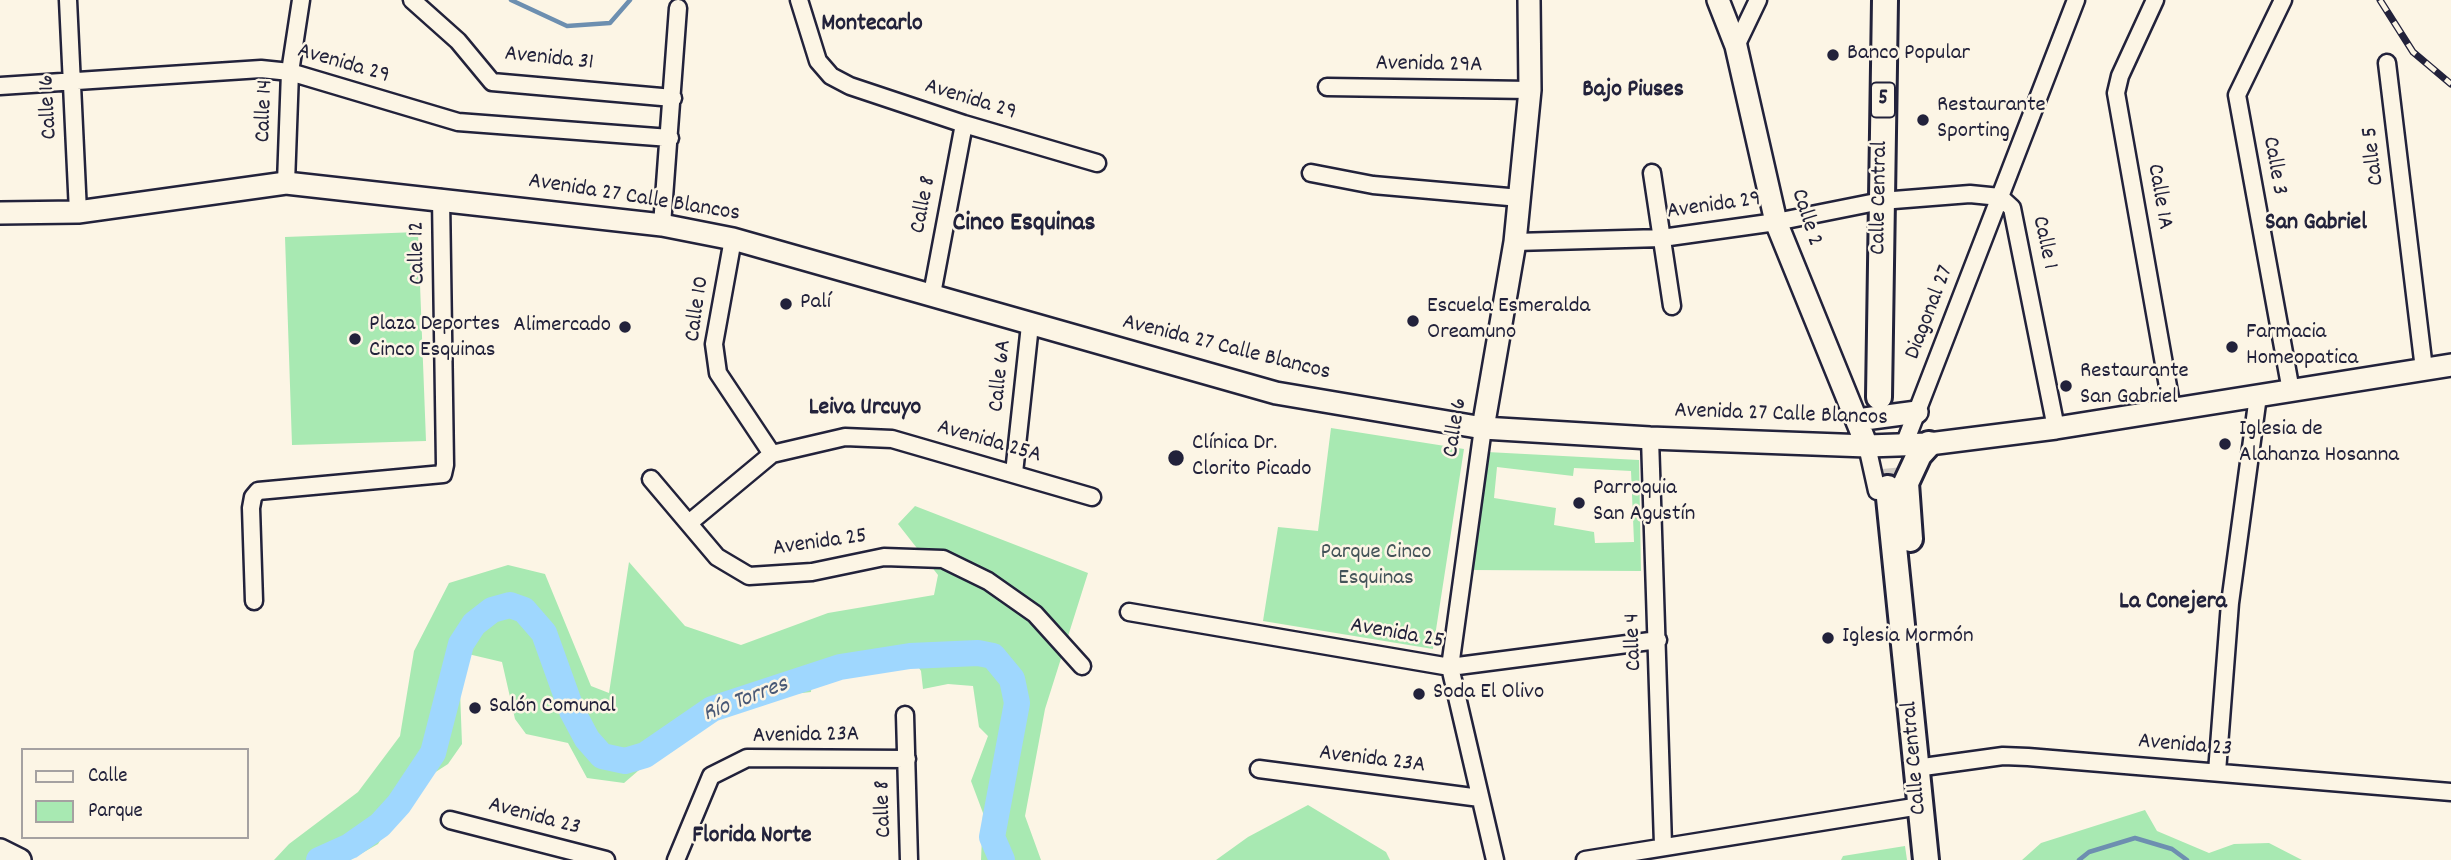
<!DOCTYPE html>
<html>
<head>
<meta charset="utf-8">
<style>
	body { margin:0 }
	#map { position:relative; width:2451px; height:860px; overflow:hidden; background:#fcf5e5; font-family:Dekko,sans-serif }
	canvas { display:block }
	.legend { position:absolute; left:21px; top:748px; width:228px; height:91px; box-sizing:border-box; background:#fcf5e5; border:2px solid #a5a1a1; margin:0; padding:9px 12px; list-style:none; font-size:21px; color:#22223b }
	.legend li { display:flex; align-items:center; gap:14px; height:35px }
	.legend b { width:35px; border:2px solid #a5a1a1 }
</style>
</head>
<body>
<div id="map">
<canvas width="2451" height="860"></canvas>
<ul class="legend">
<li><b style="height:9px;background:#fcf5e5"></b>Calle</li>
<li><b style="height:19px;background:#a8e9b2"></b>Parque</li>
</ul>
</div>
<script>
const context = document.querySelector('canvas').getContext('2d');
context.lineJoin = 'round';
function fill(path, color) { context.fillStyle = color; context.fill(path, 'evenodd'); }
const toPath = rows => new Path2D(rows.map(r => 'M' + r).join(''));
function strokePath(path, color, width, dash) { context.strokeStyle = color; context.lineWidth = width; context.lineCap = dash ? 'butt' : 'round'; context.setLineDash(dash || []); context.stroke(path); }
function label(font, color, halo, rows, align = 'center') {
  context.font = font + ' Dekko,sans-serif'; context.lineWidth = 5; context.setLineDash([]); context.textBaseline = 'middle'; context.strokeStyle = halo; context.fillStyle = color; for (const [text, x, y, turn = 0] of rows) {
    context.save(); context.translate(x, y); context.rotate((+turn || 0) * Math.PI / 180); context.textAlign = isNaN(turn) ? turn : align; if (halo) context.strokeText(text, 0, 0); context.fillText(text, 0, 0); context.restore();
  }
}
fill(toPath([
	[418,232,426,441,292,445,285,237],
	[1331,428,1464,449,1433,649,1263,621,1278,527,1318,531],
	[1487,452,1639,460,1641,571,1470,570],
	[1497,467,1573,476,1574,468,1631,471,1634,542,1595,543,1594,532,1554,525,1556,508,1494,498],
	[915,506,1088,573,1045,709,1025,816,1041,860,981,860,983,813,971,781,988,736,979,727,973,686,948,684,923,689,921,671,907,650,875,654,847,672,813,667,811,692,717,703,624,783,587,778,568,743,526,734,515,719,502,662,468,654,460,691,462,744,448,764,414,786,378,844,350,860,274,860,289,844,358,792,400,736,414,651,449,583,508,565,545,574,591,686,609,693,629,562,685,626,741,645,828,613,934,595,938,575,898,524],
	[1308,805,1386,852,1390,860,1216,860,1248,837],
	[2145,810,2157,831,2209,853,2234,844,2269,843,2302,860,2022,860,2041,843],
	[1905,846,1907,860,1841,860,1843,856]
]), '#a8e9b2');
strokePath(toPath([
	[511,0,567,26,610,23,630,0],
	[2079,860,2089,852,2135,838,2172,849,2187,860]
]), '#6d8fb0', 4.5);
strokePath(toPath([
	[319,860,350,846,380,825,399,804,433,753,461,644,474,624,492,610,510,605,524,610,544,633,572,711,587,739,602,756,625,761,645,755,712,709,840,667,910,656,978,653,993,656,1012,679,1017,703,992,837,1002,860]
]), '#9fd7fe', 26);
strokePath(toPath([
	[1879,397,1888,488]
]), '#d0cbc3', 24, [24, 12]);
const street = toPath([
	[68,0,78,212],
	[412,0,458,41,492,82,673,98],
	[799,0,818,61,831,76,850,86,964,124,1097,163],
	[2155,0,2120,76,2116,93,2172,409],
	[2283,0,2237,95,2291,391],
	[1736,46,1758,0],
	[2387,63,2424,369],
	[0,86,261,69,290,72,458,122,670,138],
	[1327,87,1530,90],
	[1311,173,1373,185,1520,198],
	[1652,173,1672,306],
	[286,183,290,72,301,0],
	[2000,197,2012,208,2056,428],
	[662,225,678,8],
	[733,239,714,344,718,373,772,454],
	[1515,242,1662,238,1776,222,1881,201,1970,194,2000,197],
	[932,294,964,124],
	[1483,428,1450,667,1495,860],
	[1650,438,1663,845],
	[1904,445,2076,0],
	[1867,446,1877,491],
	[1014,473,1030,325],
	[651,479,717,557,749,576,812,572,884,557,943,559,988,581,1035,614,1082,666],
	[689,523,772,454,845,437,892,439,1092,497],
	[254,601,251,508,253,497,258,491,443,474,445,465,441,198],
	[1129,612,1450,667,1658,640],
	[905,715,909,860],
	[1916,768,2003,756,2028,757,2451,792],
	[1259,769,1480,798],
	[2217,772,2230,603,2258,396],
	[450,820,606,860],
	[676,860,711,776,747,758,907,759],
	[1585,860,1920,806]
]);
const secondary = toPath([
	[1718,0,1736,46,1776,222,1867,446],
	[0,213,78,212,286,183,662,225,733,239,1276,393,1483,428,1650,438,1867,446,1929,444,2056,428,2451,365],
	[1857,420,1917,412],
	[1483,428,1515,242,1530,90,1529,0],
	[0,850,20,860]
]);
const primary = toPath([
	[1879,397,1885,0],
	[1888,488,1926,860],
	[1910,539,1906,483,1919,455,1929,444]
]);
strokePath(street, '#22223b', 21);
strokePath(secondary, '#22223b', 26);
strokePath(primary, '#22223b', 30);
strokePath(street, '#fcf5e5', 16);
strokePath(secondary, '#fcf5e5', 21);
strokePath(primary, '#fcf5e5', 24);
const rail = toPath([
	[2380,0,2413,52,2451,84]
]);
strokePath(rail, '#22223b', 7);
strokePath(rail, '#fcf5e5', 4.5, [13]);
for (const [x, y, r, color] of [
	[1833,55,7,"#22223b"],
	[1923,120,7,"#22223b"],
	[786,304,7,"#22223b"],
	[1413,321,7,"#22223b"],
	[625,327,7,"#22223b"],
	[355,339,7,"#22223b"],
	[2232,347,7,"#22223b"],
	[2066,386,7,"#22223b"],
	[2225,444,7,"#22223b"],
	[1176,458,9,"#22223b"],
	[1579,503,7,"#22223b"],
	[1828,638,7,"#22223b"],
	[1419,694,7,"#22223b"],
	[475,708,7,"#22223b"]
]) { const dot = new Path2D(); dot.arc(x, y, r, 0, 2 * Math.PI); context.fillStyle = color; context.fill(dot); strokePath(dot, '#fcf5e5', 2.5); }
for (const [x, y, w] of [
	[1883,100,24]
]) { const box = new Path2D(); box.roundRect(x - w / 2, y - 17.5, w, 35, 5); context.fillStyle = '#fcf5e5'; context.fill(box); strokePath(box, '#22223b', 2); }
label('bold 21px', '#22223b', null, [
	["5",1883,100]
]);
label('23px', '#22223b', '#fcf5e5', [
	["Banco Popular",1847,55],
	["Restaurante",1937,107],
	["Sporting",1937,133],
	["Palí",800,304],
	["Escuela Esmeralda",1427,308],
	["Oreamuno",1427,334],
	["Plaza Deportes",369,326],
	["Cinco Esquinas",369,352],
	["Alimercado",611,327,"right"],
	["Farmacia",2246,334],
	["Homeopatica",2246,360],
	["Restaurante",2080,373],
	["San Gabriel",2080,399],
	["Iglesia de",2239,431],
	["Alahanza Hosanna",2239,457],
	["Clínica Dr.",1192,445],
	["Clorito Picado",1192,471],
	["Parroquia",1593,490],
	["San Agustín",1593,516],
	["Iglesia Mormón",1842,638],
	["Soda El Olivo",1433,694],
	["Salón Comunal",489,708]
], 'left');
label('23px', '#22223b', '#fcf5e5', [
	["Avenida 31",549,60,6],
	["Avenida 29",343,65,16],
	["Avenida 29A",1429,66,1],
	["Avenida 29",970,101,17],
	["Calle 16",50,107,-93],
	["Calle 14",266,111,-88],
	["Calle 5",2375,156,-97],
	["Calle 3",2273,166,80],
	["Calle 1A",2158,197,80],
	["Calle Central",1881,198,-89],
	["Avenida 27 Calle Blancos",634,199,9],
	["Calle 8",925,205,-79],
	["Avenida 29",1714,207,-8],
	["Calle 2",1805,218,72],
	["Calle 1",2043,243,78],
	["Calle 12",419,253,-91],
	["Calle 10",699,309,-82],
	["Diagonal 27",1931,313,-69],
	["Avenida 27 Calle Blancos",1226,349,14],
	["Calle 6A",1002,376,-84],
	["Avenida 27 Calle Blancos",1781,416,2],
	["Calle 6",1457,428,-81],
	["Avenida 25A",989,443,16],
	["Avenida 25",820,544,-8],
	["Avenida 25",1397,635,10],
	["Calle 4",1635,642,-92],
	["Avenida 23A",806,737,-1],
	["Avenida 23",2185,747,5],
	["Calle Central",1916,758,-95],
	["Avenida 23A",1372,761,7],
	["Calle 8",885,809,-92],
	["Avenida 23",534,818,15]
]);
label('23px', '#445459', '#fcf5e5', [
	["Parque Cinco",1376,554],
	["Esquinas",1376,580]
]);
label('bold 24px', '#22223b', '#fcf5e5', [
	["Montecarlo",872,26],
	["Bajo Piuses",1633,92],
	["San Gabriel",2316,225],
	["Leiva Urcuyo",865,410],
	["La Conejera",2173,604],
	["Florida Norte",752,838]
]);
label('italic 24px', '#485876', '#fcf5e5', [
	["Río Torres",746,701,-21]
]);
label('bold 26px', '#22223b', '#fcf5e5', [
	["Cinco Esquinas",1024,225]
]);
</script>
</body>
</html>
